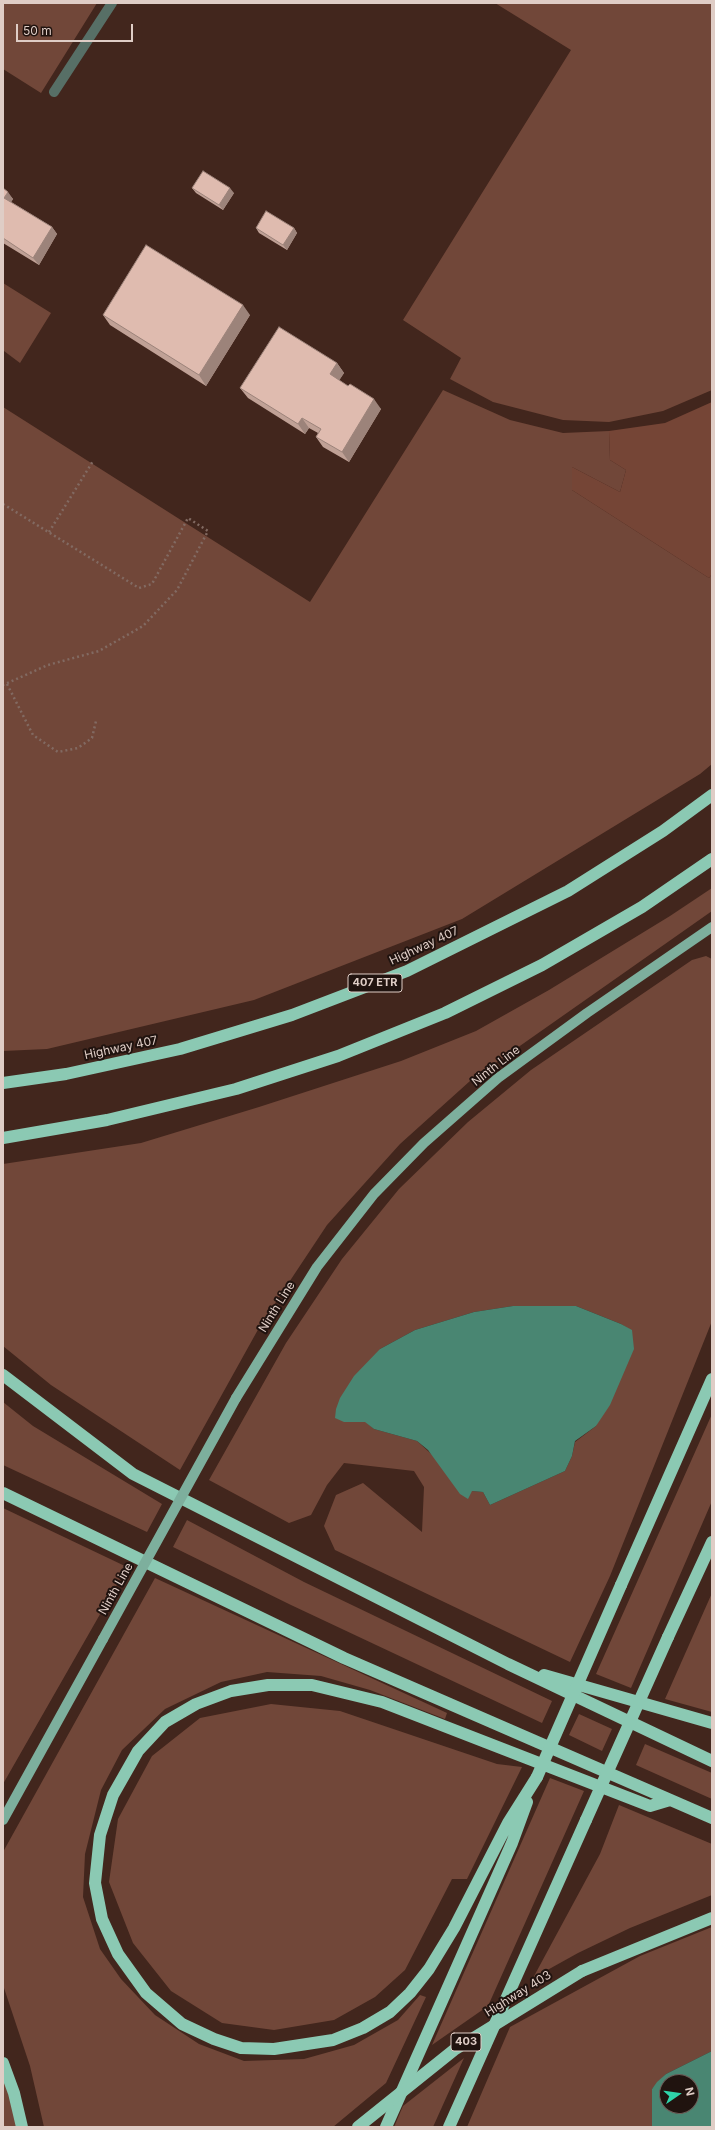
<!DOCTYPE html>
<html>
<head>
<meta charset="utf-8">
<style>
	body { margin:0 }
	#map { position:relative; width:715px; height:2130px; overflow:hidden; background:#42261d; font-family:Inter,sans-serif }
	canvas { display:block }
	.frame { position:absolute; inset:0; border:4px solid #dfcdc6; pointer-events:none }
	.north { position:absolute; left:659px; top:2074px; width:40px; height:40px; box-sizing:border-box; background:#20130f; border:1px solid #6c5d58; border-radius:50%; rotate:77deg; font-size:11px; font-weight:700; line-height:16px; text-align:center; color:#dfcdc6 }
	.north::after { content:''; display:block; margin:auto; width:14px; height:18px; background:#2fd4aa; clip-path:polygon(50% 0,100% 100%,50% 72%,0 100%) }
	.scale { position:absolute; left:16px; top:24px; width:117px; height:18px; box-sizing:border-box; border:2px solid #dfcdc6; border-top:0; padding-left:5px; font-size:12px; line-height:14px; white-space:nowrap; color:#dfcdc6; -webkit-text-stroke:3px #20130f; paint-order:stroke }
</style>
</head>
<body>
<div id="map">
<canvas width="715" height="2130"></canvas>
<div class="frame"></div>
<div class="north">N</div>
<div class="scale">50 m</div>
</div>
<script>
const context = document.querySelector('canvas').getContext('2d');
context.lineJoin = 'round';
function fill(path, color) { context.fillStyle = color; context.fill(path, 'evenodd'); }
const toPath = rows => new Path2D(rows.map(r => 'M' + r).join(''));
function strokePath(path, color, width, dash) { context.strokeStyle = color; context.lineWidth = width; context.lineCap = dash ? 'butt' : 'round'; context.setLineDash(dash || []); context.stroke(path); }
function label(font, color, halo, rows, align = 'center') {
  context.font = font + ' Inter,sans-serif'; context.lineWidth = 4; context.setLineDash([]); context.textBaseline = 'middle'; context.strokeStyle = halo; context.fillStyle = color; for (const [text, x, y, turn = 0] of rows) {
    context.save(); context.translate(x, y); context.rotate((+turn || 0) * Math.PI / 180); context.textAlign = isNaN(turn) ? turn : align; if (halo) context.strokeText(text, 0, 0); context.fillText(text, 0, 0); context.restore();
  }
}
fill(toPath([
	[3,3,97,3,41,93,3,69],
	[495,3,712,3,712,390,663,411,609,422,563,420,493,402,450,379,461,358,403,320,571,50],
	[3,283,51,313,20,363,4,351],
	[443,390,510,420,563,433,609,431,610,460,626,470,620,492,572,467,572,490,709,578,712,574,712,764,700,774,462,919,254,1000,47,1049,3,1051,3,407,310,602],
	[712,888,712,911,470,1081,400,1144,327,1225,260,1326,180,1470,51,1385,3,1346,3,1164,141,1143,259,1107,401,1061,476,1031,549,990,670,916],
	[706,956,712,959,712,1321,610,1576,570,1662,335,1550,324,1526,336,1495,363,1483,422,1532,424,1487,414,1471,344,1463,327,1485,311,1515,289,1523,209,1480,286,1343,342,1259,399,1189,468,1122,531,1070,692,960],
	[513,1306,576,1306,621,1324,632,1331,596,1426,575,1442,572,1456,565,1471,490,1505,483,1492,472,1491,417,1441,374,1429,366,1422,380,1349,415,1330,474,1312],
	[3,1402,33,1426,162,1504,147,1532,3,1465],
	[712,1414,712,1501,631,1688,596,1674],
	[3,1508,127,1567,3,1784],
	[187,1520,304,1582,552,1701,542,1723,291,1605,173,1547],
	[155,1578,447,1713,445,1719,370,1690,321,1676,267,1672,221,1682,165,1709,122,1750,101,1790,85,1854,83,1897,100,1949,121,1979,155,2015,199,2044,244,2061,304,2059,354,2045,398,2020,420,1995,426,1997,386,2083,333,2127,44,2127,30,2066,3,1985,3,1852],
	[712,1593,712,1712,665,1699],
	[271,1704,340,1711,497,1764,522,1767,467,1879,452,1879,405,1970,375,1997,334,2020,274,2030,222,2023,171,1991,133,1943,109,1882,118,1819,152,1756,200,1718],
	[579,1714,612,1729,602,1751,569,1735],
	[645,1744,712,1773,712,1799,636,1765],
	[550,1778,584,1791,488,2006,432,2045],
	[619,1805,712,1844,712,1895,630,1928,578,1953,533,1978,600,1854],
	[712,1927,712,2051,666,2074,652,2089,652,2127,467,2127,510,2027,640,1956],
	[464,2058,433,2127,394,2127,403,2106],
	[3,2070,19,2127,3,2127]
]), '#714739');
fill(toPath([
	[712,402,712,574,709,578,572,490,572,467,620,492,626,470,610,460,609,431,665,423]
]), '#754536');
fill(toPath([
	[513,1306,576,1306,621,1324,632,1330,634,1349,610,1405,596,1426,575,1441,572,1456,565,1471,490,1505,483,1492,472,1491,468,1499,460,1494,428,1450,417,1441,374,1429,365,1422,344,1422,335,1418,336,1409,340,1398,354,1376,380,1349,415,1330,474,1312],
	[712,2051,712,2127,652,2127,652,2089,657,2082,666,2074],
	[667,2082,691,2082,691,2106,667,2106]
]), '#498672');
strokePath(toPath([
	[3,504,139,588,152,584,188,518,208,531,177,590,143,626,99,651,48,665,3,685],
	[49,532,93,461],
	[7,684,33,735,58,752,78,748,92,738,96,721]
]), '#826a62', 2.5, [2, 3]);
strokePath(toPath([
	[54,92,112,3]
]), '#576f66', 10);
strokePath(toPath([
	[236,1398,317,1267,374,1194,424,1143,498,1078,587,1013,712,927],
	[3,1820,103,1639]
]), '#7daf9d', 10);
strokePath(toPath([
	[3,1083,66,1074,180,1049,292,1015,407,971,568,891,663,831,712,795],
	[3,1138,107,1120,236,1089,338,1056,445,1013,542,965,642,907,712,859],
	[3,1375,133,1474,508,1664,712,1761],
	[3,1493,344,1658,712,1818],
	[621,1585,712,1379],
	[668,1637,712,1542],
	[544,1675,712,1723],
	[537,1777,508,1823,454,1928,429,1969,410,1993,390,2012,363,2028,333,2040,274,2049,241,2048,214,2039,182,2024,146,1993,118,1954,102,1919,95,1883,100,1835,113,1795,138,1751,165,1722,196,1704,231,1691,268,1685,312,1685,382,1702,650,1806,670,1800],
	[582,1971,712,1918],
	[3,2063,14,2093,22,2127],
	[386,2127,512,1843,527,1802],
	[449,2127,586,1820]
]), '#8bc9b3', 12);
strokePath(toPath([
	[103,1639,236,1398]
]), '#7daf9d', 10);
strokePath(toPath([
	[537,1777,621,1585],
	[586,1820,668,1637],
	[358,2127,454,2050,582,1971]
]), '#8bc9b3', 12);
fill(toPath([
	[3,188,13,199,11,202,52,227,57,234,39,265,3,243],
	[192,188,234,193,223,210,196,193],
	[256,228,294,228,297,233,287,250,259,233],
	[103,315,250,315,206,386,110,325],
	[337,363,344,373,339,380,381,409,349,462,323,447,316,437,318,433,309,428,305,434,248,398,240,388]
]), '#c0a196');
fill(toPath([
	[230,188,234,193,223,210,219,205],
	[8,192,13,199,9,206,4,198],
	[52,227,57,234,39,265,33,258],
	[294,228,297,233,287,250,283,245],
	[243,305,250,315,206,386,199,375],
	[337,363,344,373,337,384,330,374],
	[374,399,381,409,349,462,342,452],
	[302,418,309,428,305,434,298,424]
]), '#9c837a');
const building = toPath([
	[203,171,230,188,219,205,192,188,203,171],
	[3,188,8,192,4,198,52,227,33,258,3,238,3,188],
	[266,211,294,228,283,245,256,228,266,211],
	[146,245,243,305,199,375,103,315,146,245],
	[279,327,337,363,330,374,348,386,350,384,374,399,342,452,316,437,321,429,302,418,298,424,240,388,279,327]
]);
fill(building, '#dfbbaf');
strokePath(building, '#9c837a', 1);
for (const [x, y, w] of [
	[375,983,54],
	[466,2042,30]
]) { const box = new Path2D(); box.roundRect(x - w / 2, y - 9, w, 18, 3); context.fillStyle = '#20130f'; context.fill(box); strokePath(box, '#dfcdc6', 1); }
label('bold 11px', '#dfcdc6', null, [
	["407 ETR",375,983],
	["403",466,2042]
]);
label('12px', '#dfcdc6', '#20130f', [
	["Highway 407",424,946,-25],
	["Highway 407",121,1048,-12],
	["Ninth Line",496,1066,-38],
	["Ninth Line",277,1307,-58],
	["Ninth Line",116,1589,-61],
	["Highway 403",518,1994,-32]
]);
</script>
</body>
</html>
